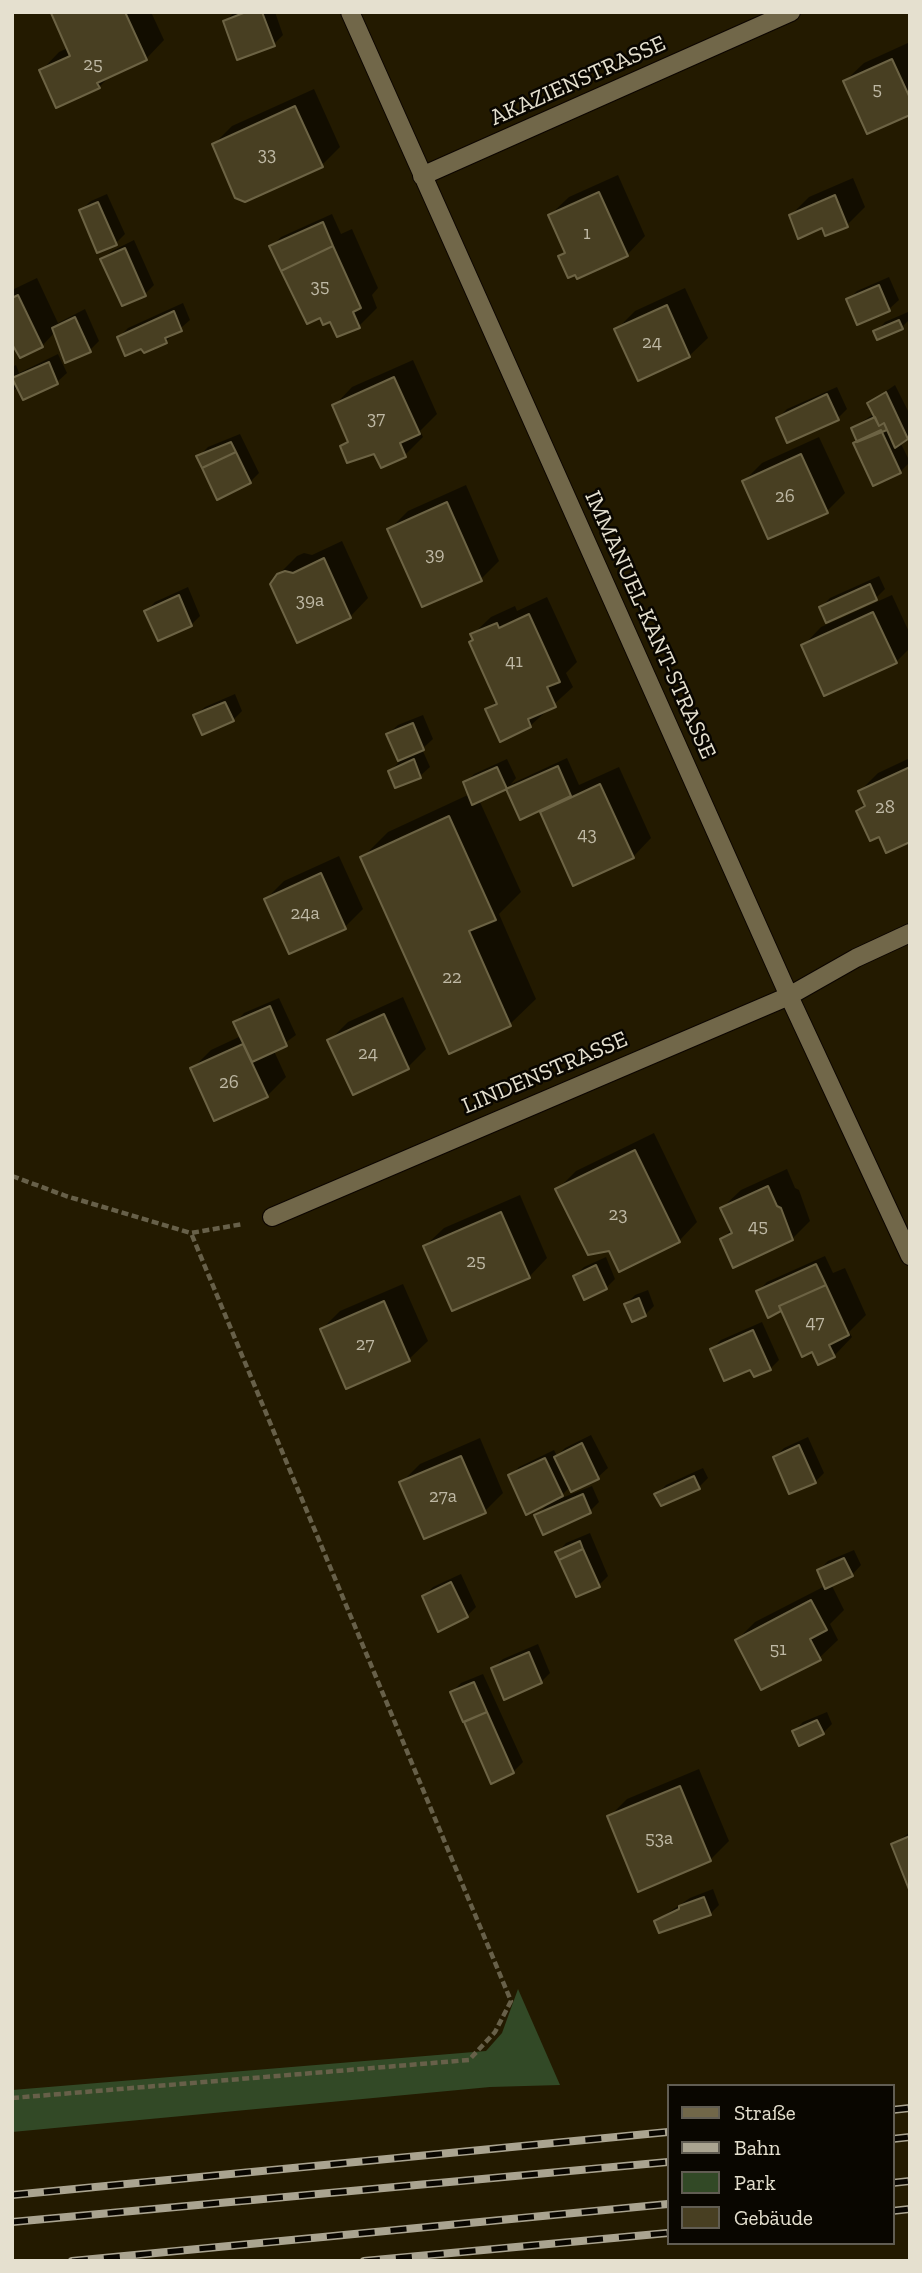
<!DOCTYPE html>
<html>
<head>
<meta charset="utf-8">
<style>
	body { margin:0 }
	#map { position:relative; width:922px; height:2273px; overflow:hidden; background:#231a00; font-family:"Zilla Slab",serif }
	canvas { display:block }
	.frame { position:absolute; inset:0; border:14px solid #e5e0cf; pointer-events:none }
	.legend { position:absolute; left:667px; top:2084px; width:228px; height:161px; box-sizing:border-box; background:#090600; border:2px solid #615d53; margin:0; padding:9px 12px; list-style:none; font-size:21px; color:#e5e0cf }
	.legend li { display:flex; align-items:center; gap:14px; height:35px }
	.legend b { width:35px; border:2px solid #615d53 }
</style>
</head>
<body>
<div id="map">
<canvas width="922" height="2273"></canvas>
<div class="frame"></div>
<ul class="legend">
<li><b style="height:9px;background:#716749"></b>Straße</li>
<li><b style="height:9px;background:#aaa490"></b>Bahn</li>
<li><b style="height:19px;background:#324926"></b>Park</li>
<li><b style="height:19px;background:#483f22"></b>Gebäude</li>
</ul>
</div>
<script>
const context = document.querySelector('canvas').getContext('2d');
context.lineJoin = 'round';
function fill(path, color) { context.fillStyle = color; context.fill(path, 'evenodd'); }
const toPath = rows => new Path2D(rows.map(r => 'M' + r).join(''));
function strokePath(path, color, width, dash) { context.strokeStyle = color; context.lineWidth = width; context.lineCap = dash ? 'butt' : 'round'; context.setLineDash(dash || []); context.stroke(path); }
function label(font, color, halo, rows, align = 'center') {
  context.font = font + ' "Zilla Slab",serif'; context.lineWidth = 5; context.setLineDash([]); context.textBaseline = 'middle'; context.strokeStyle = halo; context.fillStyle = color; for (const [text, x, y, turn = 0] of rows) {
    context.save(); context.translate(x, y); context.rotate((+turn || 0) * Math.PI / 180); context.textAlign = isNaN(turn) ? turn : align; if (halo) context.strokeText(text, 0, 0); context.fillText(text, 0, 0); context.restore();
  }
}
fill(toPath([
	[518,1989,560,2085,490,2087,12,2132,12,2090,486,2051,502,2033]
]), '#324926');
fill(toPath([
	[54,12,151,12,164,40,146,59,112,74,99,87,41,71,59,52,68,48],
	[234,12,275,12,283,35,274,44,225,22],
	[910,42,910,113,845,81,864,63],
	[314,89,340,147,322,165,214,144,232,126],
	[618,175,645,236,627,255,560,257,566,250,550,215,569,197],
	[853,178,865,207,847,225,823,226,791,215,809,197],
	[107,194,125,234,116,243,98,250,81,210,91,201],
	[332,214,341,234,352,229,378,288,372,295,377,308,359,326,331,319,272,246,281,237],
	[134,240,154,285,145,294,102,260,112,251],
	[889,277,899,300,889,309,858,323,848,300,857,291],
	[37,278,58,323,85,309,99,341,90,350,55,332,42,346,12,342,12,290],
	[685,288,708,338,689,356,617,329,635,311],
	[183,303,190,320,166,341,142,346,119,337,128,328],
	[908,312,910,319,902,327,876,332,885,322],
	[58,354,67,373,57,382,18,387,12,392,12,367,16,365,19,373],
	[413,360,437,414,420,431,423,437,405,455,342,446,349,439,334,406,352,387],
	[895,385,910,415,910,435,900,442,910,462,900,472,874,484,853,428,875,413,869,403],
	[837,387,847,409,838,418,778,418,787,409],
	[240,434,259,473,250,482,199,456,208,447],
	[819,437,845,493,827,511,744,481,762,463],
	[466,485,499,561,481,579,389,530,408,511],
	[342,541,368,598,350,617,278,575,297,556,304,553,312,555],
	[879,576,885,589,876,598,821,607,830,598],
	[188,587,200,616,191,625,146,611,155,602],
	[892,595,910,634,910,648,896,662,803,646,821,627],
	[547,597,577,662,566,673,573,687,530,726,487,710,498,700,472,635,491,617,515,606,517,611],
	[235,694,242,711,233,720,195,716,205,707],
	[423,715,433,739,422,749,430,767,420,776,390,771,400,761,388,734,398,725],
	[567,758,579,785,619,767,651,838,633,857,542,812,548,806,508,790,514,784,479,800,521,892,499,914,536,999,510,1024,449,1051,362,858,388,832,470,794,465,783,474,774,507,759,516,778,511,784],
	[910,758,910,840,880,835,858,811,865,803,860,791,878,773],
	[339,856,363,909,345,927,266,899,284,881],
	[403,997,426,1049,408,1067,330,1040,348,1022],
	[279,998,296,1035,274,1051,286,1077,267,1096,215,1119,192,1069,211,1050,241,1036,235,1023,244,1013],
	[654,1133,697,1222,679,1241,610,1249,558,1189,576,1171],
	[787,1169,795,1188,799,1190,810,1221,792,1239,722,1239,732,1229,722,1208,741,1190],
	[520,1195,547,1258,529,1277,425,1246,444,1228],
	[825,1256,833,1273,845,1268,866,1315,849,1332,852,1337,834,1356,813,1350,782,1308,758,1291,767,1282],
	[606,1257,615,1279,606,1288,575,1276,584,1267],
	[403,1284,428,1341,409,1359,347,1387,322,1329,340,1311],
	[648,1290,654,1306,645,1315,626,1304,635,1295],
	[762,1322,779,1360,770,1369,751,1367,712,1349,721,1340],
	[591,1435,608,1468,598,1477,572,1490,570,1487,562,1495,510,1476,519,1467,554,1450,557,1456,565,1448],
	[808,1437,824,1473,815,1482,775,1457,784,1448],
	[480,1438,503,1493,485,1511,401,1483,420,1464],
	[703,1468,708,1478,699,1487,657,1494,666,1485],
	[592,1486,599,1502,590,1511,536,1516,549,1503],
	[590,1533,608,1576,599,1585,557,1553,566,1543],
	[854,1550,861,1565,852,1575,831,1584,844,1610,830,1624,838,1640,819,1658,737,1640,755,1622,825,1586,819,1570,828,1561],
	[461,1574,476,1607,467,1616,424,1596,433,1587],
	[538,1644,550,1673,541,1682,493,1668,503,1659],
	[483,1674,523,1762,513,1772,492,1781,452,1692,461,1683],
	[827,1712,832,1724,823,1733,794,1731,803,1722],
	[699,1769,729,1841,710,1860,609,1817,627,1799],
	[910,1832,910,1887,893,1845],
	[713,1889,719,1905,710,1914,656,1921,690,1898]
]), '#0007');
const building = toPath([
	[125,12,147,60,97,83,100,88,56,108,39,70,70,56,51,13,125,12],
	[246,12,262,12,275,46,237,60,223,21,246,12],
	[892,59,910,98,910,115,867,134,843,81,892,59],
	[295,106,323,167,245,202,235,198,212,144,295,106],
	[599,192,628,256,577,279,575,275,568,278,558,256,565,253,548,215,599,192],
	[835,195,848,227,825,236,822,228,798,239,789,215,835,195],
	[98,202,117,245,97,253,79,210,98,202],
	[323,222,333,246,281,271,269,246,323,222],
	[333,246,361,308,353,312,360,328,337,337,330,322,323,325,320,318,307,324,281,271,333,246],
	[125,248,146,296,122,306,100,259,125,248],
	[879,285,890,311,857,325,846,299,879,285],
	[18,295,43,347,20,358,12,344,12,298,18,295],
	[667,305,690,357,638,381,614,329,667,305],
	[174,311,182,331,165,338,167,343,144,353,141,349,125,356,117,337,174,311],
	[75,317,91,352,65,363,52,328,75,317],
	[899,320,903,329,877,340,873,331,899,320],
	[49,362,58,384,23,400,12,378,49,362],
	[394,377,420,434,400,443,406,457,381,468,374,454,347,463,340,446,348,442,332,405,394,377],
	[886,392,908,439,895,448,884,423,879,426,867,403,886,392],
	[827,394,839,420,787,443,776,418,827,394],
	[875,417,879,426,884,423,887,430,857,442,851,428,875,417],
	[881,430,901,473,873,486,853,443,881,430],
	[231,442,236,452,202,468,196,456,231,442],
	[236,452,251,483,217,500,202,468,236,452],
	[801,454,828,513,768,539,742,481,801,454],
	[447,502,482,581,422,607,387,529,447,502],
	[324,558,351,618,297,643,270,584,277,574,285,571,293,573,324,558],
	[870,584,877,600,826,623,819,607,870,584],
	[179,595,192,626,158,641,144,611,179,595],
	[873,612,897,663,824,696,801,645,873,612],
	[529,614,560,682,547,687,556,707,528,719,531,727,500,742,485,709,497,704,469,642,473,640,470,634,497,623,499,628,529,614],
	[225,702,234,721,202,735,193,715,225,702],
	[413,723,424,750,398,761,386,734,413,723],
	[414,759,421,778,395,788,388,771,414,759],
	[558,766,571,796,520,820,506,789,558,766],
	[497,767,507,789,472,805,463,782,497,767],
	[910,767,910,842,886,853,879,837,870,841,856,811,865,806,858,791,910,767],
	[600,784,634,858,573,886,540,812,600,784],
	[449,816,496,920,469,931,511,1026,449,1054,360,857,449,816],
	[321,873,346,929,289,954,264,899,321,873],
	[270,1006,287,1046,252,1062,233,1022,270,1006],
	[384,1014,409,1069,353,1095,327,1040,384,1014],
	[243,1044,268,1097,214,1121,190,1068,243,1044],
	[635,1150,680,1242,619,1272,609,1251,588,1255,555,1189,635,1150],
	[768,1186,777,1206,781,1208,793,1240,733,1268,720,1239,732,1233,720,1208,768,1186],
	[501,1212,530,1278,452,1311,423,1246,501,1212],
	[816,1264,826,1285,779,1306,781,1311,768,1318,756,1291,816,1264],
	[596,1265,607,1289,584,1300,573,1276,596,1265],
	[826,1285,849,1335,829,1345,835,1357,818,1365,812,1352,802,1357,779,1306,826,1285],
	[639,1298,646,1316,632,1322,624,1304,639,1298],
	[384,1301,410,1361,346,1389,320,1329,384,1301],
	[753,1330,771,1370,754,1377,750,1370,724,1381,710,1349,753,1330],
	[582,1443,599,1479,571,1492,554,1457,582,1443],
	[799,1445,816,1483,789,1494,773,1457,799,1445],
	[461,1456,486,1513,424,1539,399,1482,461,1456],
	[545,1458,563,1496,526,1515,508,1475,545,1458],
	[694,1476,700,1489,661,1506,654,1494,694,1476],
	[583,1494,591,1513,543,1535,534,1515,583,1494],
	[580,1541,583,1549,559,1560,555,1552,580,1541],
	[583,1549,600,1587,576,1597,559,1560,583,1549],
	[844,1558,853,1576,825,1589,817,1570,844,1558],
	[451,1582,468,1617,438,1632,422,1596,451,1582],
	[811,1600,827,1630,810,1639,821,1660,761,1690,735,1640,811,1600],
	[529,1652,542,1683,504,1700,491,1668,529,1652],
	[474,1682,487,1712,463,1722,450,1692,474,1682],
	[487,1712,514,1773,491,1784,464,1722,487,1712],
	[817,1720,824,1734,799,1746,792,1731,817,1720],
	[680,1786,711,1861,638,1892,607,1816,680,1786],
	[910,1836,910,1892,891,1844,910,1836],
	[704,1897,711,1915,659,1933,654,1921,679,1909,679,1906,704,1897]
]);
fill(building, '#483f22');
strokePath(building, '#6c6344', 2);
const minor = toPath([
	[350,12,789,996,910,1256],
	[422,176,791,12],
	[272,1217,789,996,856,958,910,933]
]);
strokePath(minor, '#0c0500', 20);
strokePath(toPath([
	[12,1176,66,1196,191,1233,243,1224],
	[12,2098,469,2060,495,2032,511,2001,191,1233]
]), '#676049', 4.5, [7, 3.5]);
strokePath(minor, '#716749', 18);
const rail = toPath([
	[892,2110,910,2108],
	[892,2139,910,2137],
	[892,2183,910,2181],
	[12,2195,668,2132],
	[892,2211,910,2209],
	[12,2222,668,2162],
	[72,2261,668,2204],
	[364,2261,668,2233]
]);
strokePath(rail, '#aaa490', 8);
strokePath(rail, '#090600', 5, [16]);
label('19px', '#beb8a4', null, [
	["25",93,65],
	["5",877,90],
	["33",267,155],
	["1",587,234],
	["35",320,287],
	["24",652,343],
	["37",376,419],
	["26",785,497],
	["39",435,555],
	["39a",310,601],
	["41",514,662],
	["28",885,808],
	["43",587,835],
	["24a",305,914],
	["22",452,978],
	["24",368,1054],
	["26",229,1083],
	["23",618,1215],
	["45",758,1227],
	["25",476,1262],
	["47",815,1323],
	["27",365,1345],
	["27a",443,1497],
	["51",778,1650],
	["53a",659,1839]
]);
label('23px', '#e5e0cf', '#090600', [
	["AKAZIENSTRASSE",578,81,-24],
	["IMMANUEL-KANT-STRASSE",650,625,66],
	["LINDENSTRASSE",545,1073,-23]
]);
</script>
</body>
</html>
